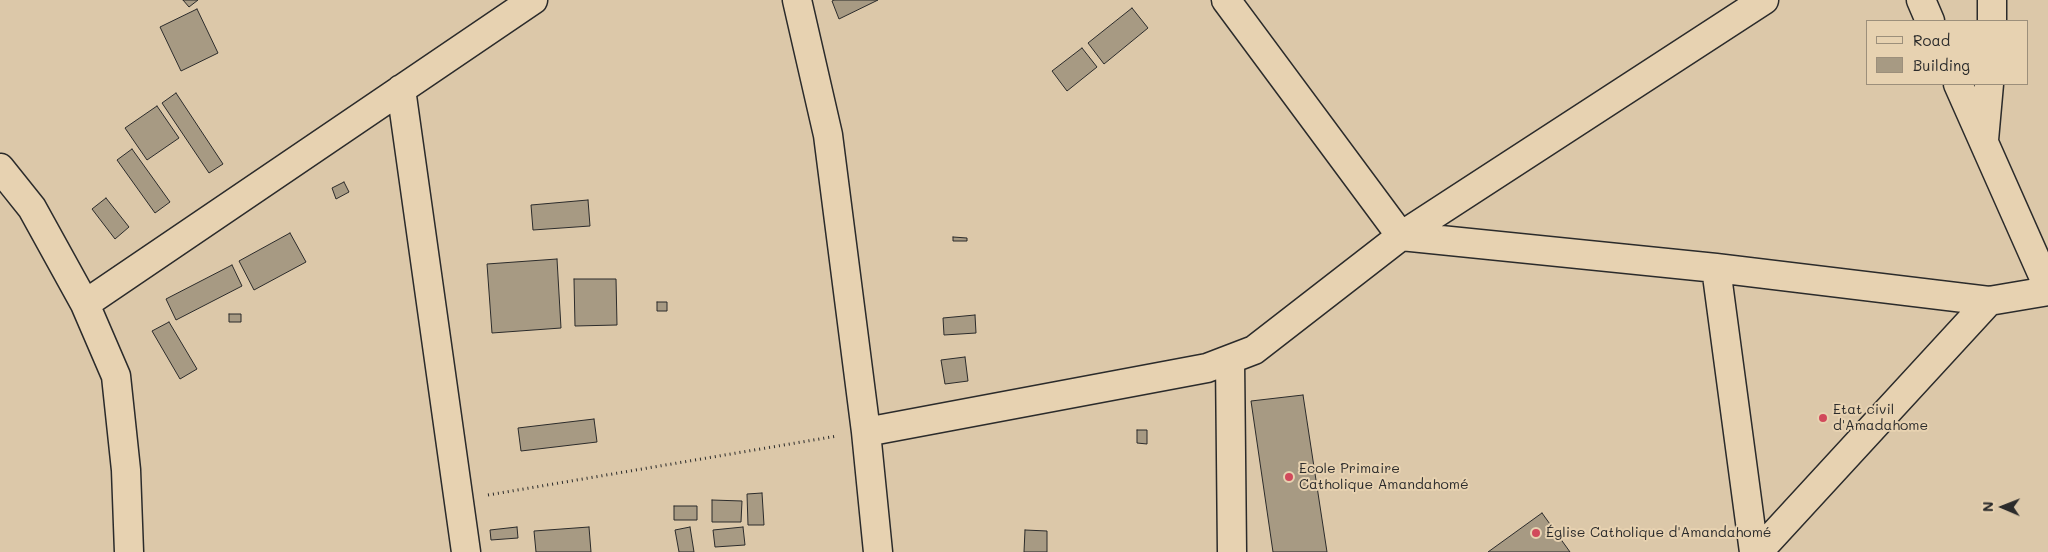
<!DOCTYPE html>
<html>
<head>
<meta charset="utf-8">
<style>
	body { margin:0 }
	#map { position:relative; width:2048px; height:552px; overflow:hidden; background:#dcc8a9; font-family:Mali,sans-serif }
	canvas { display:block }
	.legend { position:absolute; left:1866px; top:20px; width:162px; height:65px; box-sizing:border-box; background:#e7d2b1; border:1px solid #9c8f7b; margin:0; padding:6px 9px; list-style:none; font-size:15px; color:#2b2b2b }
	.legend li { display:flex; align-items:center; gap:10px; height:25px }
	.legend b { width:25px; border:1px solid #9c8f7b }
	.north { position:absolute; left:1978px; top:482px; width:50px; height:50px; -webkit-text-stroke:4px #e7d2b1; paint-order:stroke; rotate:271deg; font-size:14px; font-weight:700; line-height:20px; text-align:center; color:#2b2b2b }
	.north::after { content:''; display:block; margin:auto; width:18px; height:22px; background:#2b2b2b; clip-path:polygon(50% 0,100% 100%,50% 72%,0 100%) }
</style>
</head>
<body>
<div id="map">
<canvas width="2048" height="552"></canvas>
<ul class="legend">
<li><b style="height:6px;background:#e7d2b1"></b>Road</li>
<li><b style="height:14px;background:#a79a83"></b>Building</li>
</ul>
<div class="north">N</div>
</div>
<script>
const context = document.querySelector('canvas').getContext('2d');
context.lineJoin = 'round';
function fill(path, color) { context.fillStyle = color; context.fill(path, 'evenodd'); }
const toPath = rows => new Path2D(rows.map(r => 'M' + r).join(''));
function strokePath(path, color, width, dash) { context.strokeStyle = color; context.lineWidth = width; context.lineCap = dash ? 'butt' : 'round'; context.setLineDash(dash || []); context.stroke(path); }
function label(font, color, halo, rows, align = 'center') {
  context.font = font + ' Mali,sans-serif'; context.lineWidth = 4; context.setLineDash([]); context.textBaseline = 'middle'; context.strokeStyle = halo; context.fillStyle = color; for (const [text, x, y, turn = 0] of rows) {
    context.save(); context.translate(x, y); context.rotate((+turn || 0) * Math.PI / 180); context.textAlign = isNaN(turn) ? turn : align; if (halo) context.strokeText(text, 0, 0); context.fillText(text, 0, 0); context.restore();
  }
}
const building = toPath([
	[183,0,198,0,189,7,183,0],
	[834,0,878,0,839,19,832,1,834,0],
	[1132,8,1148,28,1104,64,1088,43,1132,8],
	[197,9,218,53,181,71,160,27,197,9],
	[1082,48,1097,67,1067,91,1052,71,1082,48],
	[176,93,223,164,209,173,162,103,176,93],
	[157,106,179,138,147,160,125,128,157,106],
	[132,149,170,202,155,213,117,160,132,149],
	[344,182,349,192,336,199,332,188,344,182],
	[106,198,129,227,115,239,92,209,106,198],
	[588,200,590,226,533,230,531,205,588,200],
	[290,233,306,262,254,290,239,261,290,233],
	[953,237,967,238,967,241,953,241,953,237],
	[557,259,561,328,492,333,487,264,557,259],
	[232,265,242,286,176,320,166,299,232,265],
	[574,279,616,279,617,325,575,326,574,279],
	[657,302,667,302,667,311,657,311,657,302],
	[229,314,241,314,241,322,229,322,229,314],
	[975,315,976,333,944,335,943,318,975,315],
	[169,322,197,369,180,379,152,331,169,322],
	[965,357,968,381,945,384,941,360,965,357],
	[1303,395,1327,552,1273,552,1251,401,1303,395],
	[594,419,597,442,521,451,518,428,594,419],
	[1137,430,1147,430,1147,444,1137,443,1137,430],
	[762,493,764,525,748,525,747,494,762,493],
	[712,500,742,501,741,522,712,522,712,500],
	[674,506,697,506,697,520,674,520,674,506],
	[1542,513,1570,552,1488,552,1542,513],
	[517,527,518,538,491,540,490,530,517,527],
	[589,527,591,552,536,552,534,531,589,527],
	[690,527,694,552,679,552,675,530,690,527],
	[743,527,745,545,715,547,713,530,743,527],
	[1025,530,1047,531,1047,552,1024,552,1025,530]
]);
fill(building, '#a79a83');
strokePath(building, '#2b2b2b', 1);
const minor = toPath([
	[797,0,828,135,866,432,878,552],
	[1226,0,1401,236,1716,268,1989,301,2048,291],
	[1921,0,1930,21],
	[1992,21,1992,0],
	[1958,84,2048,287],
	[401,89,466,552],
	[1984,140,1989,84],
	[0,168,32,208,85,304,116,376,126,470,129,552],
	[1716,268,1754,552],
	[85,304,533,0],
	[1230,360,1232,552],
	[866,432,1207,368,1254,350,1401,236,1764,0],
	[1758,552,1989,301]
]);
strokePath(minor, '#2b2b2b', 31);
strokePath(toPath([
	[488,495,837,436]
]), '#2b2b2b', 3, [1, 4]);
strokePath(minor, '#e7d2b1', 28);
for (const [x, y, r, color] of [
	[1823,418,5,"#d1495b"],
	[1289,477,5,"#d1495b"],
	[1536,533,5,"#d1495b"]
]) { const dot = new Path2D(); dot.arc(x, y, r, 0, 2 * Math.PI); context.fillStyle = color; context.fill(dot); strokePath(dot, '#e7d2b1', 2); }
label('14px', '#2b2b2b', '#e7d2b1', [
	["Etat civil",1833,410],
	["d'Amadahome",1833,426],
	["Ecole Primaire",1299,469],
	["Catholique Amandahomé",1299,485],
	["Église Catholique d'Amandahomé",1546,533]
], 'left');
</script>
</body>
</html>
